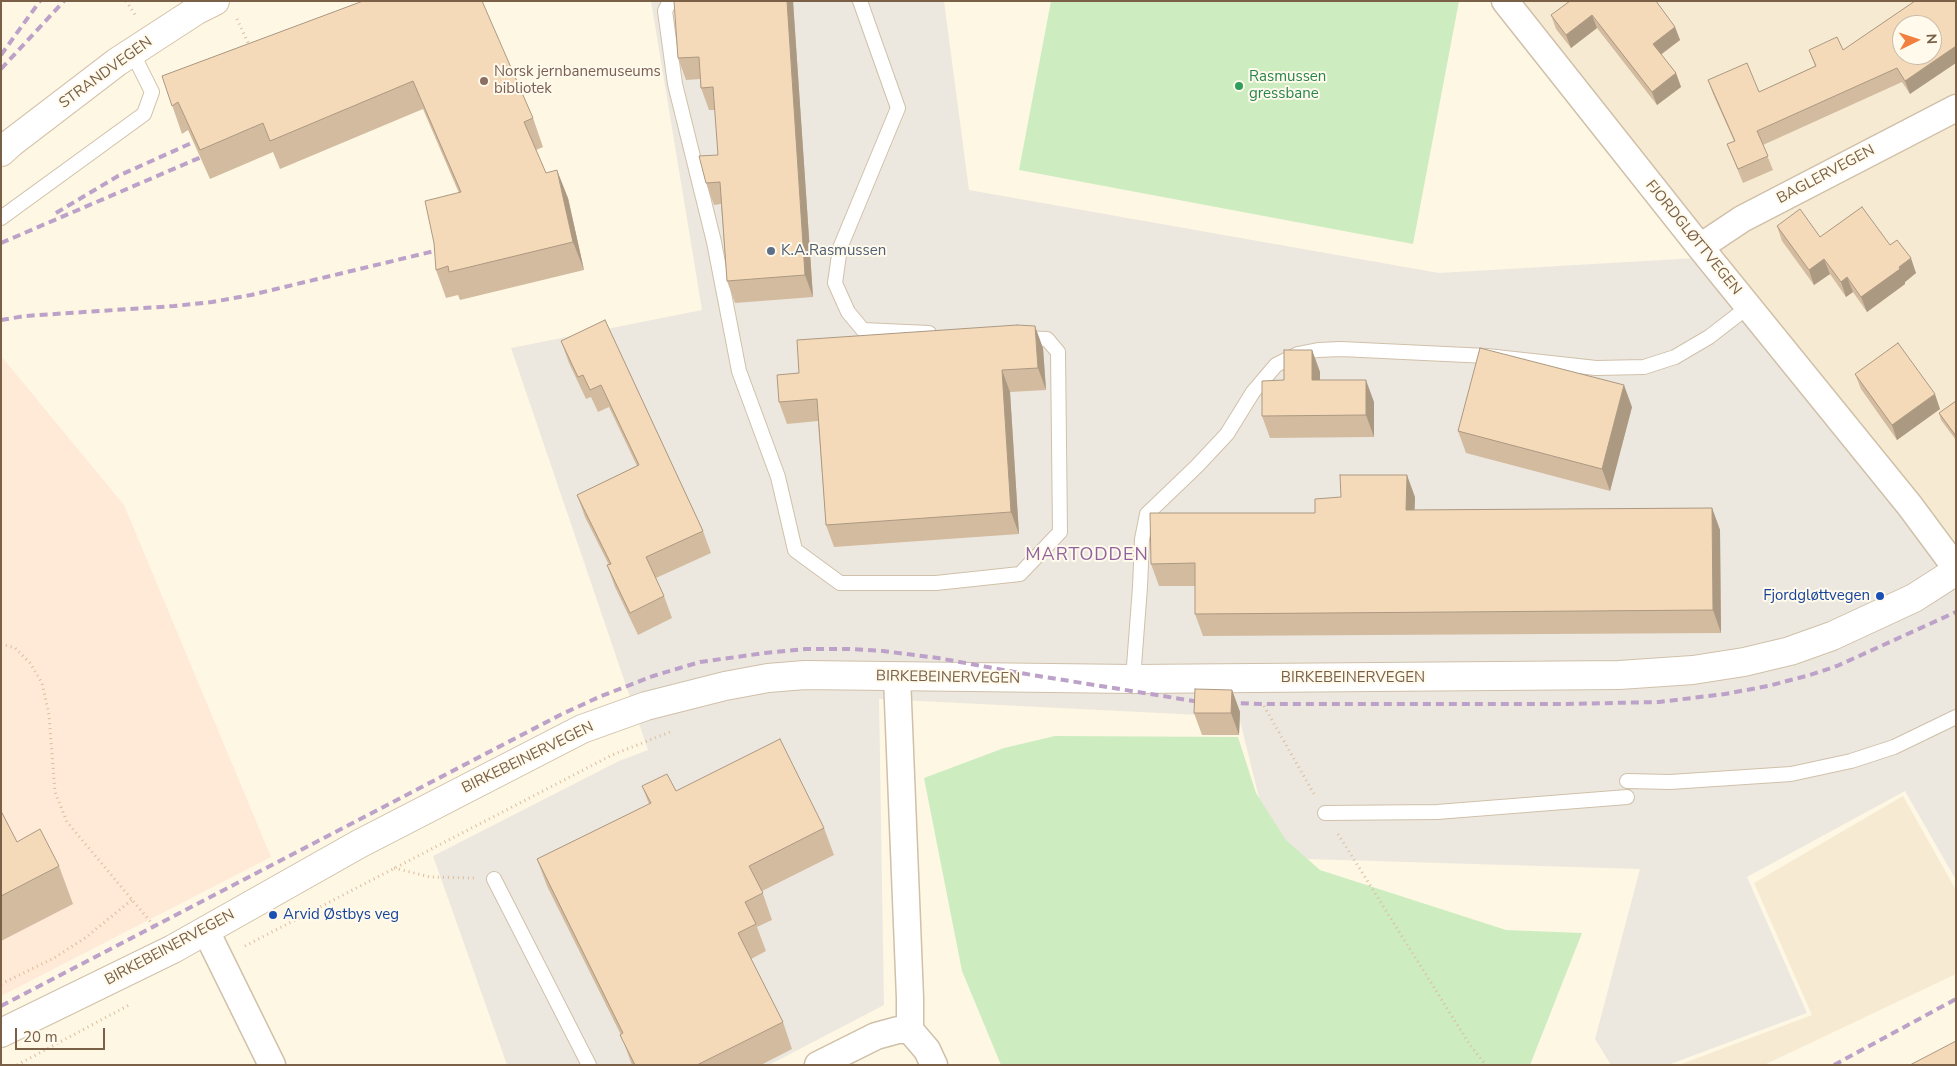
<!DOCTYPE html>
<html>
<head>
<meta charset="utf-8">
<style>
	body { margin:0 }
	#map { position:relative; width:1957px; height:1066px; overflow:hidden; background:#fef7e4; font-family:"Nunito Sans",sans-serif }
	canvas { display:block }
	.frame { position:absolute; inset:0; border:2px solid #796047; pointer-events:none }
	.north { position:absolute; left:1892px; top:15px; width:50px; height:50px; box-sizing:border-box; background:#fffaec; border:1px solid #c9bcaa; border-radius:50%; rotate:86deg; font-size:14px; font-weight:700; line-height:20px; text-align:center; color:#796047 }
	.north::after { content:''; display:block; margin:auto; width:18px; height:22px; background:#f18040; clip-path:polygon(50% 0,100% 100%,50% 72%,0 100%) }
	.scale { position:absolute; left:15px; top:1028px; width:90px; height:22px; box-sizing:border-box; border:2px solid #796047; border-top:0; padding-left:6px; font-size:15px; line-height:18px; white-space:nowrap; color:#796047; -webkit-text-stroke:4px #fffaec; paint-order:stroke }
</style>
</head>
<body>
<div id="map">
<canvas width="1957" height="1066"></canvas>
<div class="frame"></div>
<div class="north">N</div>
<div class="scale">20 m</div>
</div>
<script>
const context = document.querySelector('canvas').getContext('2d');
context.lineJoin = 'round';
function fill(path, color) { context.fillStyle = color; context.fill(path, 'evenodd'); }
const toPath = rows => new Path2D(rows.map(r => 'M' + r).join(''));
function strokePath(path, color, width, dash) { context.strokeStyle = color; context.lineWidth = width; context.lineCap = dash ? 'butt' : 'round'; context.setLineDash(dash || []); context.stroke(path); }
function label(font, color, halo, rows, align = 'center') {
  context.font = font + ' "Nunito Sans",sans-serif'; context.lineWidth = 4; context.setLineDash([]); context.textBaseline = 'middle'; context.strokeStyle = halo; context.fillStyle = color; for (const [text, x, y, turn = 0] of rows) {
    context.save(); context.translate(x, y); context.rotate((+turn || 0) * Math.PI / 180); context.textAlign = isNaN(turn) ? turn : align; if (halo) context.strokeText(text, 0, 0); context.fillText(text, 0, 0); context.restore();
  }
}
fill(toPath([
	[1520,1,1956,1,1956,563],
	[1902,25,1932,25,1932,55,1902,55],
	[1903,796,1956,890,1956,974,1764,1065,1679,1065,1812,1015,1754,883]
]), '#f6ebd2');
fill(toPath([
	[1,356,124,505,271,857,1,996]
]), '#ffe9d7');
fill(toPath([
	[651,1,944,1,969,190,1439,273,1696,258,1956,579,1956,880,1905,791,1747,877,1807,1013,1668,1065,1611,1065,1595,1039,1640,869,1274,858,1239,717,879,699,884,1005,769,1065,507,1065,433,856,619,761,648,750,511,348,702,310]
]), '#ede8df');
fill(toPath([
	[1051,1,1459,1,1413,244,1019,170],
	[1055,736,1238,737,1256,793,1286,840,1320,870,1506,930,1582,933,1530,1065,1001,1065,962,971,924,778,1004,748]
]), '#cdedc1');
const service = toPath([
	[670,1,665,11,675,84,714,242,739,371,778,477,795,550,840,583,936,583,1020,574,1060,532,1058,352,1047,339,1021,338],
	[860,1,898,108,840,248,835,283,848,312,863,330,929,333],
	[1,218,144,114,152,92,132,52],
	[1133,679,1140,587,1142,539,1147,514,1197,466,1227,434,1253,392,1276,365,1298,354,1318,350,1341,349,1487,356,1596,368,1644,367,1675,357,1709,337,1748,307],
	[1627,781,1670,782,1791,774,1851,761,1894,747,1956,717],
	[1325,813,1437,812,1627,797],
	[494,879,589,1065]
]);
const minor = toPath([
	[1505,1,1700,247,1910,506,1956,568],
	[1700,247,1742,219,1956,108],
	[897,677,910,998,910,1030,927,1050,934,1065],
	[206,931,272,1065],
	[818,1065,876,1036,898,1030,910,1030]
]);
const tertiary = toPath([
	[1,1033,173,949,359,844,582,729,646,706,725,686,768,678,805,675,1133,679,1619,675,1693,670,1744,662,1790,651,1832,636,1914,598,1956,571]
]);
const secondary = toPath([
	[1,152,11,143,117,62,197,10,215,1]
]);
strokePath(service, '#d0c0a9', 16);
strokePath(minor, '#d0c0a9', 29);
strokePath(tertiary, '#d0c0a9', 30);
strokePath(secondary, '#d6c3a9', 30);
strokePath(toPath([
	[126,1,136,16],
	[237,19,250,47],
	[1,644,15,648,30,663,42,683,49,715,55,792,67,822,154,926],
	[1264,706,1314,794],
	[1338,834,1470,1045,1486,1065],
	[394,868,430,877,474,878],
	[245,946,612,755,670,732],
	[1,984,54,958,85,938,133,899],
	[17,1065,129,1005]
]), '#dbbd9c', 3, [1, 4]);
strokePath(service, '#fff', 14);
strokePath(minor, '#fff', 26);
strokePath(tertiary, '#fff', 28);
strokePath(secondary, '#fff', 28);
strokePath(toPath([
	[1,55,40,1],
	[1,69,64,1],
	[56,213,118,176,205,137],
	[1,243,213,152],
	[1,320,25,316,174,306,212,302,251,295,447,248],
	[1,1006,560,715,599,697,653,676,700,662,765,653,806,649,850,649,883,651,938,658,1020,673,1200,702,1263,704,1563,704,1659,702,1725,694,1768,686,1810,675,1837,666,1956,612],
	[1834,1065,1956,999]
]), '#bca1c9', 4, [8, 5]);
fill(toPath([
	[363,1,533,118,543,147,536,150,546,173,568,198,584,270,460,300,458,295,446,298,436,270,459,193,423,109,280,169,273,152,210,179,188,130,182,134,162,76],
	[793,1,813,297,735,303,727,281,721,204,714,205,706,183,718,155,715,110,709,110,701,88,700,79,686,80,678,58],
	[1570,1,1675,27,1680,40,1661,55,1676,73,1681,87,1657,105,1597,28,1571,48,1556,29,1551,15],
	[1915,1,1910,94,1902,82,1763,145,1773,170,1743,183,1727,144,1734,141,1713,94,1708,80,1759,92,1815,66,1809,50,1843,50],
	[1777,226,1820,237,1890,245,1916,273,1905,282,1905,284,1867,312,1853,292,1846,297,1830,274,1814,285,1782,241],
	[605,320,703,531,711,553,656,578,664,596,672,618,638,635,615,587,607,565,609,565,585,517,577,495,637,466,609,407,598,412,591,397,586,399,569,363,561,341],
	[1043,348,1046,390,1010,392,1019,534,834,547,826,525,818,421,787,424,779,402,799,373],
	[1312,350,1320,372,1320,380,1374,402,1374,437,1270,438,1262,416,1284,380],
	[1855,374,1940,409,1897,440,1861,389],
	[1956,401,1956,440,1941,420,1939,413],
	[1632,407,1610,491,1466,453,1458,431],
	[1415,497,1414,510,1712,508,1720,530,1721,633,1203,636,1195,614,1195,586,1159,586,1151,564,1315,513],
	[1232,690,1240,712,1239,735,1202,735,1194,713],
	[642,786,676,791,824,828,834,855,762,891,772,920,757,927,766,951,751,959,783,1022,792,1049,761,1065,632,1065,621,1035,547,886,537,859,649,804],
	[1,811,17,842,59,866,73,904,1,941]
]), '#d3bba0');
fill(toPath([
	[787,1,793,1,813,297,805,275],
	[1592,15,1597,28,1571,48,1566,35],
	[1675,27,1680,40,1657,57,1653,44],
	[1956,46,1956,63,1910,94,1905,81],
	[1676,73,1681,87,1657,105,1652,92],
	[557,170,568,198,584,270,573,242],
	[1911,258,1916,273,1905,282,1905,284,1867,312,1861,297],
	[1824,259,1830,274,1814,285,1809,270],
	[1847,277,1853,292,1846,297,1841,282],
	[1035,326,1043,348,1046,390,1038,368],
	[1312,350,1320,372,1320,402,1312,380],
	[1002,370,1010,392,1019,534,1011,512],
	[1366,380,1374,402,1374,437,1366,415],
	[1624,385,1632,407,1610,491,1602,469],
	[1935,394,1940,409,1897,440,1892,425],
	[1407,475,1415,497,1414,532,1406,510],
	[1712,508,1720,530,1721,633,1713,610],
	[1232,690,1240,712,1239,735,1231,713]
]), '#ac9982');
const building = toPath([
	[363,1,482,1,533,118,524,122,546,173,557,170,573,242,449,272,448,266,436,270,434,243,425,201,461,192,413,81,270,141,263,123,200,150,178,102,172,106,162,76,363,1],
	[674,1,787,1,805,275,727,281,720,182,706,183,699,156,718,155,713,87,701,88,699,57,678,58,674,1],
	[1570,1,1656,1,1675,27,1653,44,1676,73,1652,92,1592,15,1566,35,1551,15,1570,1],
	[1915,1,1956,1,1956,46,1905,81,1897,68,1757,131,1768,156,1738,169,1727,144,1735,141,1708,80,1747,63,1759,92,1816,66,1809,50,1837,37,1843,50,1915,1],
	[1902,25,1932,25,1932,55,1902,55,1902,25],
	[1862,207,1890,245,1897,240,1911,258,1899,267,1900,269,1861,297,1847,277,1841,282,1824,259,1809,270,1777,226,1800,209,1820,237,1862,207],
	[605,320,703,531,646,557,664,596,630,613,607,565,611,564,577,495,639,465,601,385,590,390,583,375,578,377,561,341,605,320],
	[1017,325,1035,326,1038,368,1002,370,1011,512,826,525,817,399,779,402,777,375,799,373,797,340,1017,325],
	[1898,343,1935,394,1892,425,1855,374,1898,343],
	[1480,348,1624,385,1602,469,1458,431,1480,348],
	[1284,350,1312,350,1312,380,1366,380,1366,415,1262,416,1262,381,1284,380,1284,350],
	[1956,401,1956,436,1939,413,1956,401],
	[1340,475,1407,475,1406,510,1712,508,1713,610,1195,614,1195,563,1151,564,1150,513,1315,513,1315,499,1341,497,1340,475],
	[1195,689,1232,690,1231,713,1194,713,1195,689],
	[780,739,824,828,749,866,763,893,745,902,756,924,738,933,783,1022,697,1065,635,1065,620,1035,623,1033,537,859,651,803,642,786,667,774,676,791,780,739],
	[1,811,17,842,40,829,59,866,1,896,1,811],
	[1956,1041,1956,1065,1910,1065,1956,1041]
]);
fill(building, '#f5daba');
strokePath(building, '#ac9982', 1);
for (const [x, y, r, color] of [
	[484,81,5,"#8d6e63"],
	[1239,86,5,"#2e9e5b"],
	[771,251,5,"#5c6f8a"],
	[1880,596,5,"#1a4fb4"],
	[273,915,5,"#1a4fb4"]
]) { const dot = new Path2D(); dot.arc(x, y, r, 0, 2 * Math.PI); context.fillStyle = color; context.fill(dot); strokePath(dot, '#fffaec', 2); }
label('15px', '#785e54', '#fffaec', [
	["Norsk jernbanemuseums",494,72],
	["bibliotek",494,89]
], 'left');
label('15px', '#796047', '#fffaec', [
	["STRANDVEGEN",106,73,-36],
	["BAGLERVEGEN",1826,175,-28],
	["FJORDGLØTTVEGEN",1693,238,51],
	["BIRKEBEINERVEGEN",948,678,1],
	["BIRKEBEINERVEGEN",1353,678],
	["BIRKEBEINERVEGEN",528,758,-26],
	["BIRKEBEINERVEGEN",170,948,-28]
]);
label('15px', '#27864d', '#fffaec', [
	["Rasmussen",1249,77],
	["gressbane",1249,94]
], 'left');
label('15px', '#4e5e75', '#fffaec', [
	["K.A.Rasmussen",781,251]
], 'left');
label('15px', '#164399', '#fffaec', [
	["Fjordgløttvegen",1870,596],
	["Arvid Østbys veg",283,915,"left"]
], 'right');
context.letterSpacing = '1px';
label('18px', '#91629d', '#fffaec', [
	["MARTODDEN",1087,556]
]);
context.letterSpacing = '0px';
</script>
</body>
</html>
